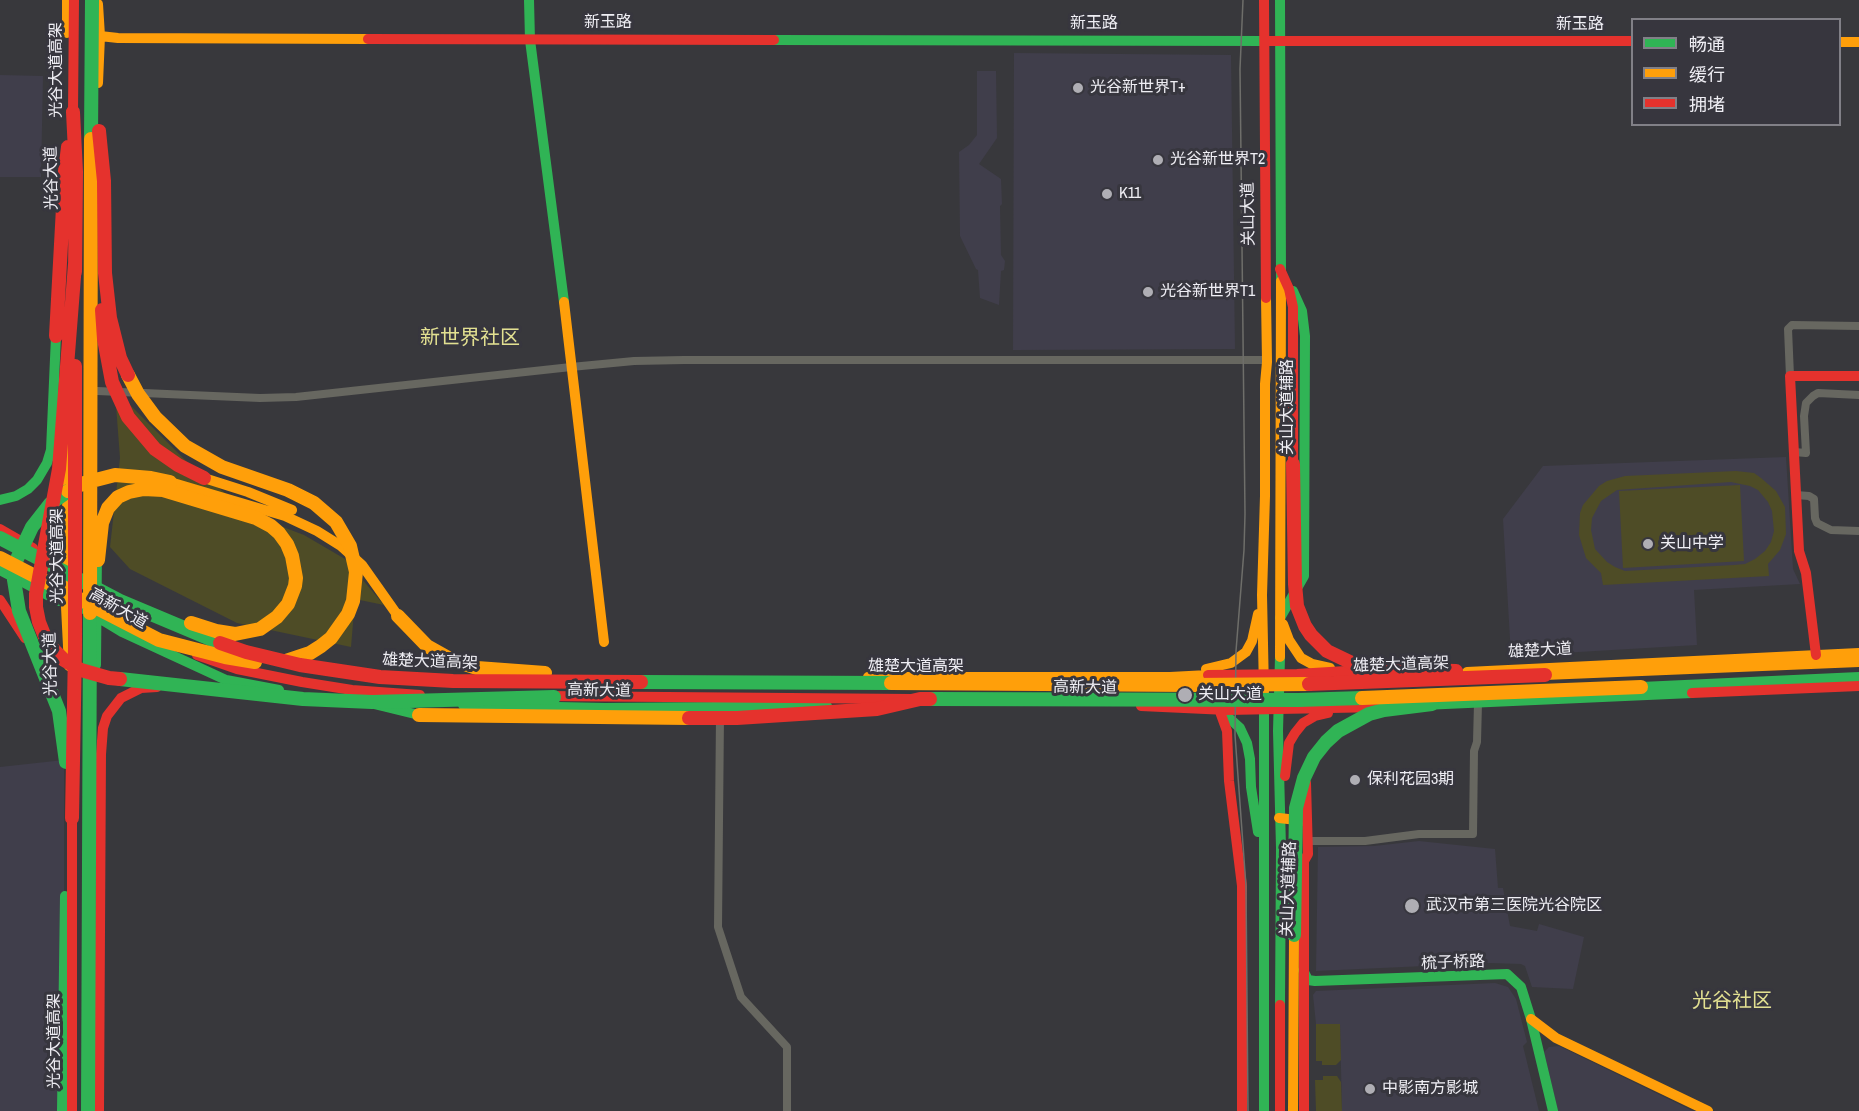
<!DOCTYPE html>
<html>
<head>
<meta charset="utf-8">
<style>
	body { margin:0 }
	#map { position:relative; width:1859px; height:1111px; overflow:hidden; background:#38383c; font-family:"Archivo Narrow","Noto Sans SC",sans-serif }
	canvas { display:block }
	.legend { position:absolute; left:1631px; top:18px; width:210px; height:108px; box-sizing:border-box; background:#37363e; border:2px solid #818087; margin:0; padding:8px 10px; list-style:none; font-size:18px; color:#efeef4 }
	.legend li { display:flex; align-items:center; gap:12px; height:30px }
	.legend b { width:30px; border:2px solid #818087 }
</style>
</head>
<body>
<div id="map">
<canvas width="1859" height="1111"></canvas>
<ul class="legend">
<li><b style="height:8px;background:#30b455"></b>畅通</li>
<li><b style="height:8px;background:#ff9f0a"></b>缓行</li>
<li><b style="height:8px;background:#e5322d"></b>拥堵</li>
</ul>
</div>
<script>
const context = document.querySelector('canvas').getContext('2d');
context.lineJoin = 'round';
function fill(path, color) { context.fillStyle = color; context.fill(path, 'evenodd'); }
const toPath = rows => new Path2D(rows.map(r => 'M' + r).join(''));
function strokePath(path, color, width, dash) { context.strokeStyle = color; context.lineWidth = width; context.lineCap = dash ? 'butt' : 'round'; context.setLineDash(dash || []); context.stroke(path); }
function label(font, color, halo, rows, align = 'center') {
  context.font = font + ' "Archivo Narrow","Noto Sans SC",sans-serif'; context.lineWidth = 6; context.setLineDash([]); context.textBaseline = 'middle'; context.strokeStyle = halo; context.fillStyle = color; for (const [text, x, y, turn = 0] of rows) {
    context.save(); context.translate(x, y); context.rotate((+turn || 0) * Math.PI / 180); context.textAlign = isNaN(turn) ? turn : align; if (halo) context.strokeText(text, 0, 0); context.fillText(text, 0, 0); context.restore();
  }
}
fill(toPath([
	[1014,53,1231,55,1235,349,1013,350],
	[977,71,996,71,997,138,979,164,1001,179,1002,204,1000,206,1001,255,1005,261,1004,270,1001,271,999,305,980,298,978,270,976,269,960,236,959,152,969,145,977,135],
	[0,75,43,76,41,177,0,177],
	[1786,457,1793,569,1800,584,1694,590,1697,645,1511,656,1503,519,1543,466],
	[64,760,64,1111,0,1111,0,767],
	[1419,841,1495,849,1498,888,1503,888,1510,926,1537,931,1539,924,1584,937,1573,989,1532,987,1525,966,1521,964,1490,963,1316,971,1318,847,1374,846],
	[1495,983,1508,987,1516,999,1527,1042,1523,1046,1539,1111,1342,1111,1340,1025,1316,1024,1313,995,1316,991],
	[1559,1046,1693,1111,1558,1111,1544,1052,1549,1047]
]), '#403e4b');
fill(toPath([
	[116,405,131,406,190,465,254,516,304,535,345,559,384,605,355,599,351,647,237,623,130,569,110,547,120,458],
	[1736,471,1754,473,1761,478,1776,491,1785,507,1786,534,1780,550,1768,564,1769,576,1603,585,1601,573,1586,558,1579,535,1580,513,1583,505,1599,486,1607,481,1625,476],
	[1731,482,1750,486,1758,490,1768,502,1772,511,1774,531,1771,542,1765,551,1755,559,1745,564,1734,565,1625,571,1615,567,1607,562,1595,549,1591,530,1592,518,1601,501,1617,490],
	[1740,485,1744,561,1623,568,1619,491],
	[1316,1024,1340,1024,1341,1060,1336,1065,1322,1065,1322,1061,1316,1061],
	[1323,1076,1337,1076,1341,1082,1342,1111,1316,1111,1315,1080,1323,1080]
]), '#4e4c26');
strokePath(toPath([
	[1790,376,1788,329,1792,325,1859,326],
	[97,391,260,398,296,397,571,367,634,361,684,360,1267,360],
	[1794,452,1806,453,1804,416,1806,403,1813,396,1818,393,1859,395],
	[1796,495,1809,496,1814,499,1815,518,1817,523,1831,530,1859,531],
	[720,716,718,927,741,997,787,1047,787,1111],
	[1308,841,1365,841,1419,834,1473,834,1474,751,1477,742,1478,703]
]), '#676760', 8);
strokePath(toPath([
	[529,0,530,40,564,302],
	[1280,0,1281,281],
	[774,40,1268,41],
	[0,500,16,496,28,489,37,480,47,463,51,450,56,336],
	[0,570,59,601,66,598,122,632,226,680,279,690],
	[1280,618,1304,576,1305,336,1302,311,1293,291],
	[1280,657,1278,731,1281,848,1280,1005],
	[96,665,97,550],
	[1641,687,1859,677],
	[1264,691,1264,1111],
	[374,704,419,715],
	[463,705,605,708,827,706],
	[1423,705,1692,693],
	[1219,709,1240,728,1247,743,1250,759,1251,787,1258,832],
	[1303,970,1308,980,1315,981,1507,974,1521,987,1531,1019,1553,1111],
	[62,1111,65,896]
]), '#30b455', 10);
strokePath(toPath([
	[67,0,67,33],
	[98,4,100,36,98,83],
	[100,36,118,38,368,39],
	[1840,42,1859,42],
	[564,302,604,642],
	[69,434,65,587,69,666],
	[204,478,248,492,292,510],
	[170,482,285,516,317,531,341,546,362,565,398,616],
	[1283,624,1289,640,1301,658,1312,664,1330,668],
	[1280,657,1281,281],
	[1206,669,1231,663,1246,652,1252,641,1258,614],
	[1467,672,1859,653],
	[1545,675,1859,662],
	[868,677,1170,677,1208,675],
	[1264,691,1262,595,1265,496,1265,384,1267,362,1266,298],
	[1279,818,1306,821],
	[1531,1019,1556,1038,1708,1111],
	[1293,1111,1294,935]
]), '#ff9f0a', 10);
strokePath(toPath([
	[1264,0,1266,298],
	[368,39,774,40],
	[1268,41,1632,41],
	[73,112,74,0],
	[1280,269,1289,289,1293,307,1293,464],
	[0,529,33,548],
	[0,600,25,638],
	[197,655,237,669,302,682,352,690,420,695],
	[1816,655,1806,573,1799,551,1790,376,1859,376],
	[1208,675,1297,674,1346,671,1381,673],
	[1692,693,1859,686],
	[544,696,912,699],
	[1141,706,1227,710,1382,707],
	[1219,709,1227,731,1229,781,1242,886,1242,1111],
	[1285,776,1289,743,1295,733,1303,723,1315,716,1328,713],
	[72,818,72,1111],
	[99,1111,101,754,103,728,107,716,121,698,141,688,157,687],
	[1280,1111,1280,1005],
	[1304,1111,1304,861,1308,854,1306,783]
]), '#e5322d', 10);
strokePath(toPath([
	[1243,0,1240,69,1245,514,1244,550,1236,651,1235,735,1246,886,1248,1111]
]), '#6e6e6a', 1.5);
strokePath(toPath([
	[91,139,92,0],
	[0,538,120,601,220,643],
	[120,679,303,699,372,702,554,697],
	[641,682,891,683],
	[930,699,1298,700,1362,698],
	[66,762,59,711,19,611,14,580,16,561,32,527,50,504,68,491],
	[1294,935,1296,808,1304,778,1314,757,1326,742,1338,731,1369,714,1384,710,1432,704],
	[88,1111,90,613]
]), '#30b455', 14);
strokePath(toPath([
	[128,375,138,394,155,417,185,446,222,467,288,490,314,503,336,522,350,546,356,572,353,601,348,614,331,638,321,646,310,653,286,661],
	[68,491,84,483,115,475,151,478,170,482],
	[0,558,159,640,225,657,255,662],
	[98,560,102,523,108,508,118,497,129,492,144,489,163,490,256,518,271,526,279,533,287,544,292,556,296,578,295,586,288,604,277,617,260,629,235,634,216,631,191,623],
	[90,613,91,139],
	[398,616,427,646,452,660,477,668,545,673],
	[891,683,1193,685,1309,684],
	[1362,698,1641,687],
	[419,715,689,718]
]), '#ff9f0a', 14);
strokePath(toPath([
	[73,112,76,172,75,272],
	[99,131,104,181,105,273,110,318,120,358,128,375],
	[75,264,59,469,36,594,36,607,39,622,45,637,53,649,64,660,81,670,109,678,120,679],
	[102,310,104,339,112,382,128,417,155,449,178,465,204,478],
	[56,336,65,171,68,147],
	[1293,464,1295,584,1297,606,1305,626,1311,635,1327,651,1352,663,1383,669,1456,671],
	[220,643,246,652,300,665,380,677,453,681,641,682],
	[1309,684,1545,675],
	[689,718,737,718,877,709,920,699,930,699],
	[72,818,75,648,75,366]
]), '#e5322d', 14);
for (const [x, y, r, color] of [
	[1078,88,6,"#afaeb4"],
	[1158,160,6,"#afaeb4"],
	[1107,194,6,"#afaeb4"],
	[1148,292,6,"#afaeb4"],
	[1648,544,6,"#afaeb4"],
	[1185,695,8,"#afaeb4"],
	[1355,780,6,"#afaeb4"],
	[1412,906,8,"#afaeb4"],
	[1370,1089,6,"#afaeb4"]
]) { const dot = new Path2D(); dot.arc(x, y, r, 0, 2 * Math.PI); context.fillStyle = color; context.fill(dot); strokePath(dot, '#37363e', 2); }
label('16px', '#efeef4', '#37363e', [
	["新玉路",608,23],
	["新玉路",1094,24],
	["新玉路",1580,25],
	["光谷大道高架",57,70,-90],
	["光谷大道",52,178,-91],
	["关山大道",1249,214,-91],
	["关山大道辅路",1288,407,-90],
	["光谷大道高架",58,556,-90],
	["高新大道",118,609,30],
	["雄楚大道",1540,651,-3],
	["雄楚大道高架",430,662,2],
	["光谷大道",51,664,-91],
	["雄楚大道高架",1401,665,-2],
	["雄楚大道高架",916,667],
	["高新大道",1085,688,1],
	["高新大道",599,691,1],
	["关山大道辅路",1289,889,-88],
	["梳子桥路",1453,963,-2],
	["光谷大道高架",55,1041,-90]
]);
label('16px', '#efeef4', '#37363e', [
	["光谷新世界T+",1090,88],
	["光谷新世界T2",1170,160],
	["K11",1119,194],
	["光谷新世界T1",1160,292],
	["关山中学",1660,544],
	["关山大道",1198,695],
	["保利花园3期",1367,780],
	["武汉市第三医院光谷院区",1426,906],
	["中影南方影城",1382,1089]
], 'left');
label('20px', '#e2e091', '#37363e', [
	["新世界社区",470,339],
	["光谷社区",1732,1002]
]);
</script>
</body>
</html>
